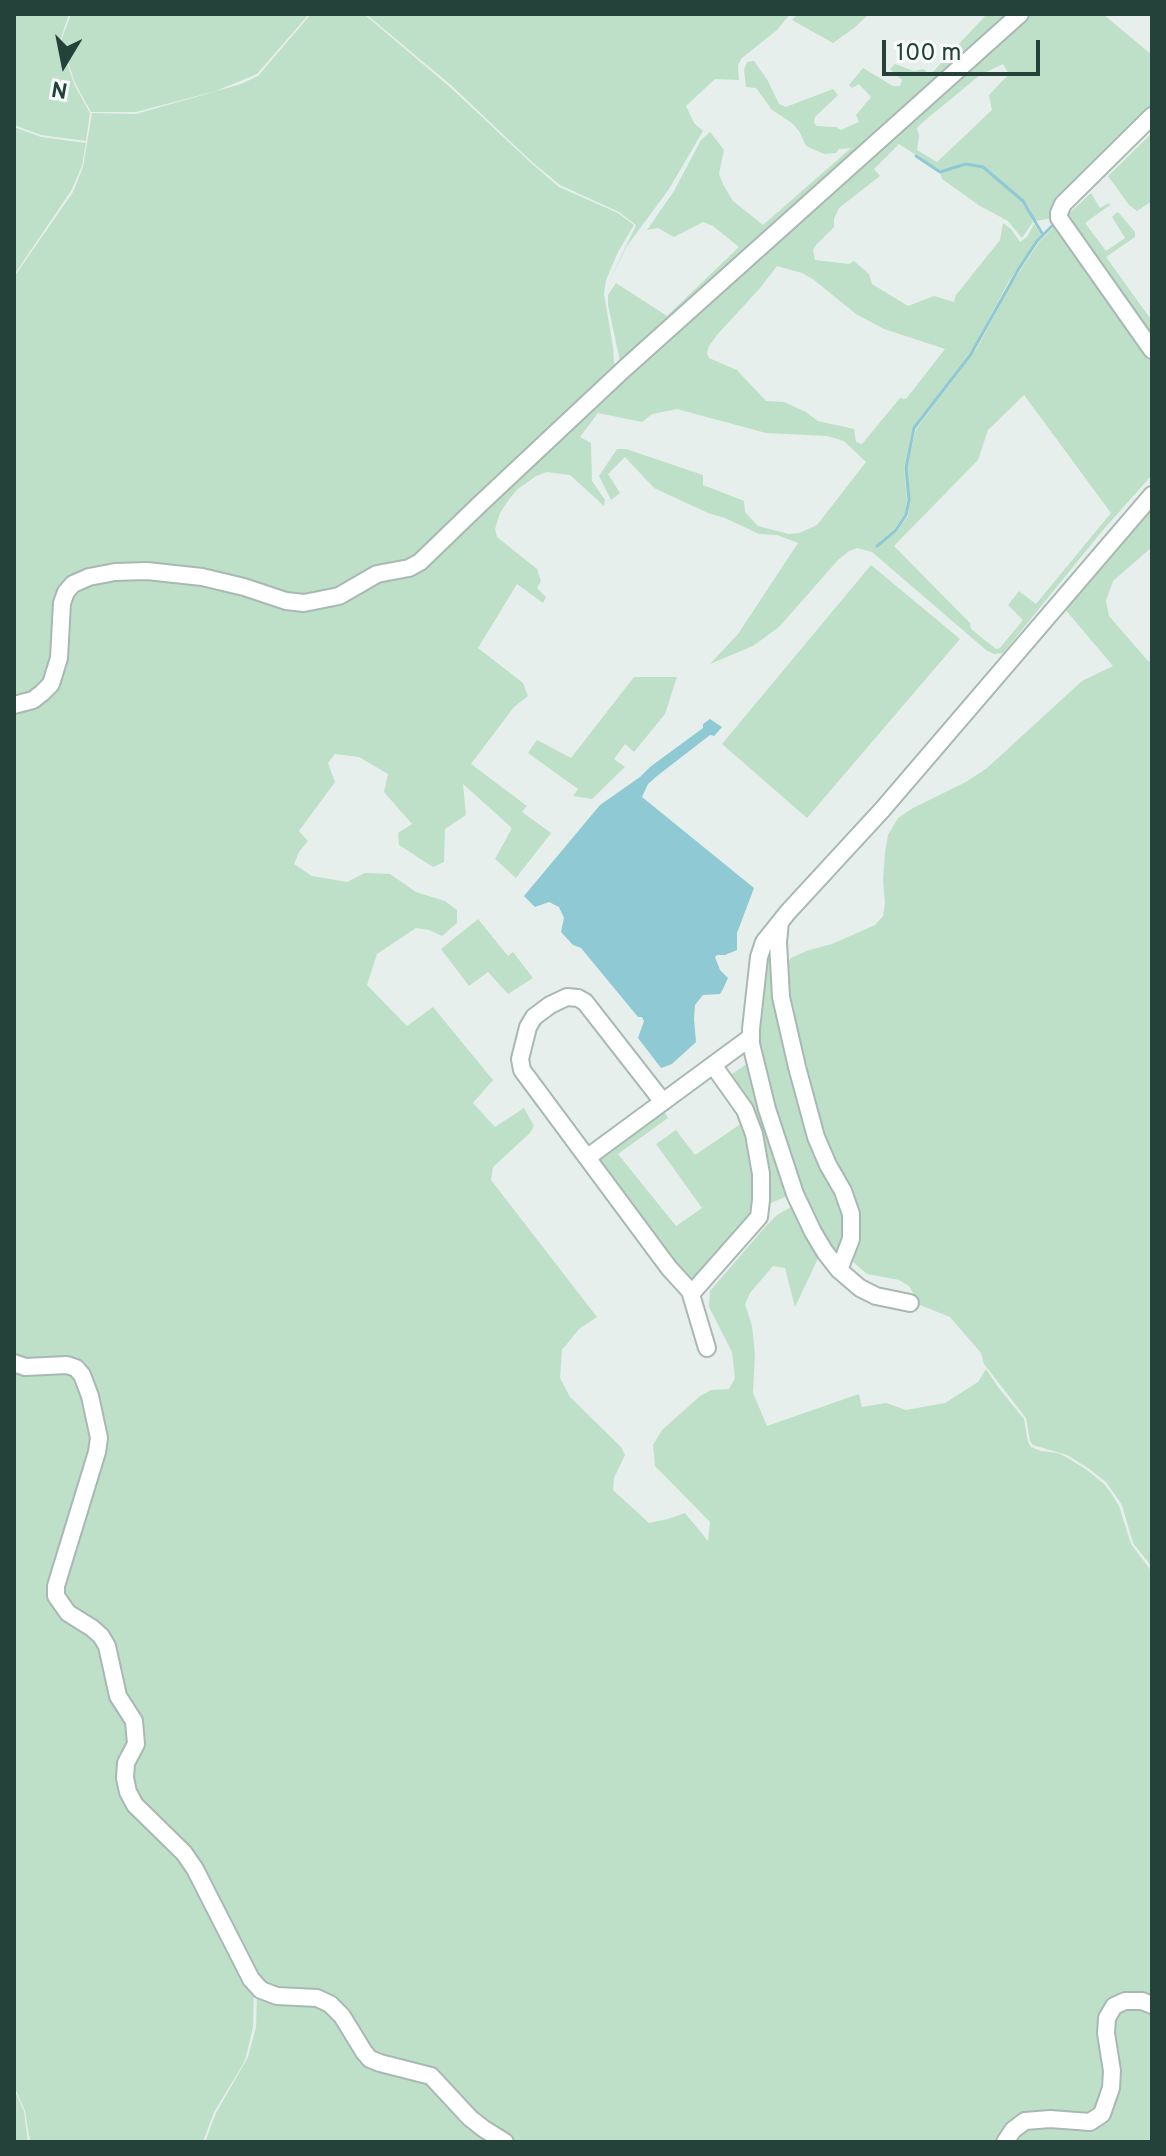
<!DOCTYPE html>
<html>
<head>
<meta charset="utf-8">
<style>
	body { margin:0 }
	#map { position:relative; width:1166px; height:2156px; overflow:hidden; background:#e6efeb; font-family:Overpass,sans-serif }
	canvas { display:block }
	.frame { position:absolute; inset:0; border:16px solid #24423a; pointer-events:none }
	.north { position:absolute; left:24px; top:24px; width:80px; height:80px; -webkit-text-stroke:6px #f7fbf9; paint-order:stroke; rotate:190deg; font-size:22px; font-weight:700; line-height:32px; text-align:center; color:#24423a }
	.north::after { content:''; display:block; margin:auto; width:28px; height:36px; background:#24423a; clip-path:polygon(50% 0,100% 100%,50% 72%,0 100%) }
	.scale { position:absolute; left:882px; top:40px; width:158px; height:36px; box-sizing:border-box; border:4px solid #24423a; border-top:0; padding-left:10px; font-size:24px; line-height:28px; white-space:nowrap; color:#24423a; -webkit-text-stroke:6px #f7fbf9; paint-order:stroke }
</style>
</head>
<body>
<div id="map">
<canvas width="1166" height="2156"></canvas>
<div class="frame"></div>
<div class="north">N</div>
<div class="scale">100 m</div>
</div>
<script>
const context = document.querySelector('canvas').getContext('2d');
context.lineJoin = 'round';
function fill(path, color) { context.fillStyle = color; context.fill(path, 'evenodd'); }
const toPath = rows => new Path2D(rows.map(r => 'M' + r).join(''));
function strokePath(path, color, width, dash) { context.strokeStyle = color; context.lineWidth = width; context.lineCap = dash ? 'butt' : 'round'; context.setLineDash(dash || []); context.stroke(path); }
fill(toPath([
	[14,14,69,14,60,41,74,84,90,113,86,141,41,135,14,125],
	[71,14,309,14,257,74,216,91,136,112,91,112,75,83,61,41],
	[311,14,364,14,451,88,530,162,559,187,618,213,634,225,618,252,606,280,604,294,613,347,614,363,620,370,412,561,337,593,301,597,199,572,70,579,52,670,38,691,14,701,14,277,73,192,83,167,92,113,136,114,241,84,258,76],
	[366,14,790,14,777,30,742,58,738,65,739,80,715,79,686,106,694,123,703,131,669,189,627,246,609,282,636,225,619,212,560,185,531,161,452,86],
	[797,14,869,14,854,28,833,43,792,20],
	[987,14,1016,14,624,365,620,361,608,305,608,295,616,283,667,316,739,247,713,226,703,222,674,237,658,228,647,230,674,191,701,140,710,132,724,150,719,174,723,184,733,201,763,225,851,148,839,149,836,153,824,154,806,146,799,131,792,123,772,110,756,88,746,87,744,70,747,62,754,61,768,81,779,104,786,107,833,89,838,95,815,117,814,122,816,126,836,127,841,130,859,122,856,115,871,97,859,84,852,88,849,85,863,68,893,86,900,86,902,80,890,69,895,64,914,71,924,69,929,76],
	[1024,14,1103,14,1152,55,1152,111,1051,209,1054,218,1035,221,1030,209,1023,200,982,166,1023,202,1029,211,1033,222,1022,238,1008,221,980,206,942,179,940,172,952,168,941,171,899,144,874,169,880,176,839,208,834,219,834,227,817,244,813,250,815,260,849,264,854,261,869,274,872,284,908,306,934,296,954,302,956,295,1000,240,1003,223,1011,229,1020,242,1027,237,1034,224,1041,235,1009,281,974,347,913,428,904,468,907,500,905,515,895,528,876,545,876,547,897,531,908,516,910,500,907,468,916,429,977,348,1012,283,1039,242,1058,223,1152,355,1152,475,1103,530,1003,653,994,654,986,650,872,552,857,548,849,551,838,560,779,627,753,646,710,664,738,634,798,543,777,535,759,534,725,518,708,513,654,488,625,457,608,474,620,493,611,500,599,476,617,449,626,449,703,475,703,485,744,501,745,512,758,526,789,534,799,533,817,525,866,462,844,441,827,436,766,433,677,409,652,414,642,422,598,413,580,437,591,443,592,481,605,500,604,506,570,475,547,472,536,476,518,489,510,498,500,513,495,529,497,537,537,569,541,581,537,588,546,597,543,603,517,584,478,648,523,683,528,696,514,707,471,764,527,806,522,812,551,833,516,878,495,859,512,828,463,784,466,815,445,829,444,862,433,867,399,845,398,833,412,824,384,792,388,774,359,757,335,754,328,763,335,782,299,831,308,841,299,852,294,864,312,876,347,882,365,873,390,874,416,892,445,901,457,910,457,923,442,936,429,930,416,928,377,954,367,985,407,1026,433,1007,493,1080,473,1103,495,1127,524,1108,534,1126,530,1133,493,1167,491,1180,597,1317,579,1329,562,1350,560,1378,570,1397,621,1447,625,1455,614,1478,613,1490,649,1523,668,1519,685,1513,708,1541,710,1522,655,1466,653,1445,662,1430,700,1396,711,1390,729,1389,735,1378,732,1352,709,1307,710,1291,766,1226,777,1215,793,1206,821,1252,795,1307,785,1268,773,1266,750,1293,745,1304,752,1326,755,1355,753,1393,767,1426,859,1394,862,1407,886,1403,906,1410,945,1403,978,1382,986,1369,998,1387,1024,1419,1028,1442,1031,1447,1041,1451,1058,1453,1066,1457,1087,1470,1104,1484,1111,1493,1119,1506,1131,1544,1152,1572,1152,2001,1113,2001,1108,2088,1091,2118,1051,2116,999,2142,788,2142,779,2140,754,2142,510,2142,486,2127,445,2083,377,2057,348,2019,282,1993,258,1980,197,1866,131,1791,125,1701,94,1626,61,1595,104,1456,89,1378,14,1358,14,709,45,698,69,593,90,581,166,576,283,604,423,568,443,553,499,492],
	[1003,64,1009,74,989,95,992,110,937,162,917,150,919,136,917,128,923,122,980,75],
	[777,266,802,273,814,280,856,314,884,329,945,349,906,399,900,398,862,444,856,442,854,429,818,421,806,412,784,402,766,401,737,370,709,358,707,353,709,346,717,335,761,287],
	[1024,395,1111,513,1036,604,1019,591,1008,605,1023,620,1000,648,996,649,971,629,970,623,894,546,978,460,988,430],
	[14,127,41,137,86,143,82,166,71,191,14,275],
	[1152,133,1152,201,1137,211,1129,205,1108,176],
	[1091,193,1100,208,1109,203,1110,205,1085,223,1106,251,1125,238,1112,217,1116,213,1118,212,1135,232,1135,237,1106,257,1150,318,1152,317,1152,343,1064,218],
	[1152,504,1152,547,1113,581,1106,601,1109,616,1148,661,1152,662,1152,1567,1133,1543,1122,1505,1113,1492,1106,1482,1088,1468,1067,1455,1033,1445,1030,1441,1026,1418,984,1364,981,1353,950,1317,920,1305,909,1286,899,1280,867,1274,851,1260,854,1251,794,1035,785,968,791,958,809,950,832,944,875,925,883,916,885,903,883,880,885,853,888,835,898,818,913,808,966,782,987,768,1082,681,1113,666,1064,608],
	[871,565,960,639,807,818,722,744],
	[634,677,677,677,665,714,634,752,625,744,614,759,625,767,592,799,573,796,578,789,528,753,537,740,571,758],
	[478,919,508,956,513,952,533,978,508,994,488,972,469,986,441,949],
	[766,954,772,955,840,1192,848,1234,838,1253,832,1251,795,1181,757,1044],
	[751,1061,785,1187,785,1197,766,1205,729,1076],
	[662,1108,668,1118,618,1154,676,1226,702,1208,656,1144,676,1130,695,1155,745,1121,752,1149,756,1211,694,1280,689,1281,675,1266,599,1161,601,1155],
	[14,1366,63,1372,76,1377,94,1435,54,1582,96,1637,134,1735,120,1773,190,1870,254,1990,253,2027,246,2057,242,2066,214,2112,203,2142,30,2142,25,2111,14,2086],
	[257,1992,330,2007,355,2045,417,2074,498,2142,205,2142,216,2113,248,2057,256,2027],
	[1128,2004,1152,2010,1152,2142,1009,2142,1018,2129,1099,2122,1112,2017],
	[14,2089,24,2111,28,2142,14,2142]
]), '#bfe0c8');
fill(toPath([
	[710,719,722,727,714,736,710,735,657,776,648,784,642,797,754,888,737,933,737,950,725,955,717,955,715,957,720,970,728,978,723,989,720,994,703,995,695,1005,694,1019,696,1042,672,1064,661,1068,638,1038,644,1021,642,1017,638,1017,581,948,573,945,561,932,564,918,559,907,549,902,535,907,524,896,600,805,640,777,650,767,703,728,703,724]
]), '#8ec9d4');
strokePath(toPath([
	[916,156,940,172,966,164,983,167,1023,201,1043,235],
	[877,546,896,530,906,515,909,500,906,468,914,428,971,354,1018,270,1037,241,1054,224]
]), '#8ec9d4', 3);
const minor = toPath([
	[1152,116,1063,204,1059,213,1059,218,1152,350],
	[14,705,33,700,42,693,51,684,59,658,62,603,66,592,73,584,89,577,115,572,147,571,202,577,244,587,286,601,304,603,339,596,377,574,409,568,420,562,479,505,624,369,1020,14],
	[780,922,778,942,781,997,797,1067,816,1137,828,1165,843,1191,851,1214,851,1239,839,1270],
	[663,1102,585,1002,578,998,567,997,550,1005,534,1017,528,1027,520,1059,522,1070,669,1268,690,1291,707,1348],
	[588,1157,751,1037],
	[691,1294,759,1217,761,1200,761,1174,754,1134,745,1110,713,1065],
	[910,1303,876,1296,860,1288,839,1270,825,1252,813,1232,795,1194,767,1109,751,1044,751,1029,759,957,764,942,788,912,882,810,1152,495],
	[14,1363,25,1367,67,1365,76,1368,82,1375,90,1396,99,1438,97,1452,56,1586,56,1596,68,1613,92,1628,101,1636,107,1646,118,1696,134,1721,136,1744,126,1763,125,1778,128,1792,135,1805,184,1853,195,1869,251,1979,261,1990,277,1996,317,1998,330,2004,342,2016,364,2052,370,2059,380,2063,431,2076,470,2118,484,2129,505,2142],
	[1005,2142,1013,2130,1025,2121,1050,2119,1090,2122,1102,2114,1111,2088,1112,2071,1106,2033,1107,2018,1114,2006,1125,2001,1142,2001,1152,2005]
]);
strokePath(minor, '#a8b8b2', 20);
strokePath(minor, '#fff', 16);
</script>
</body>
</html>
